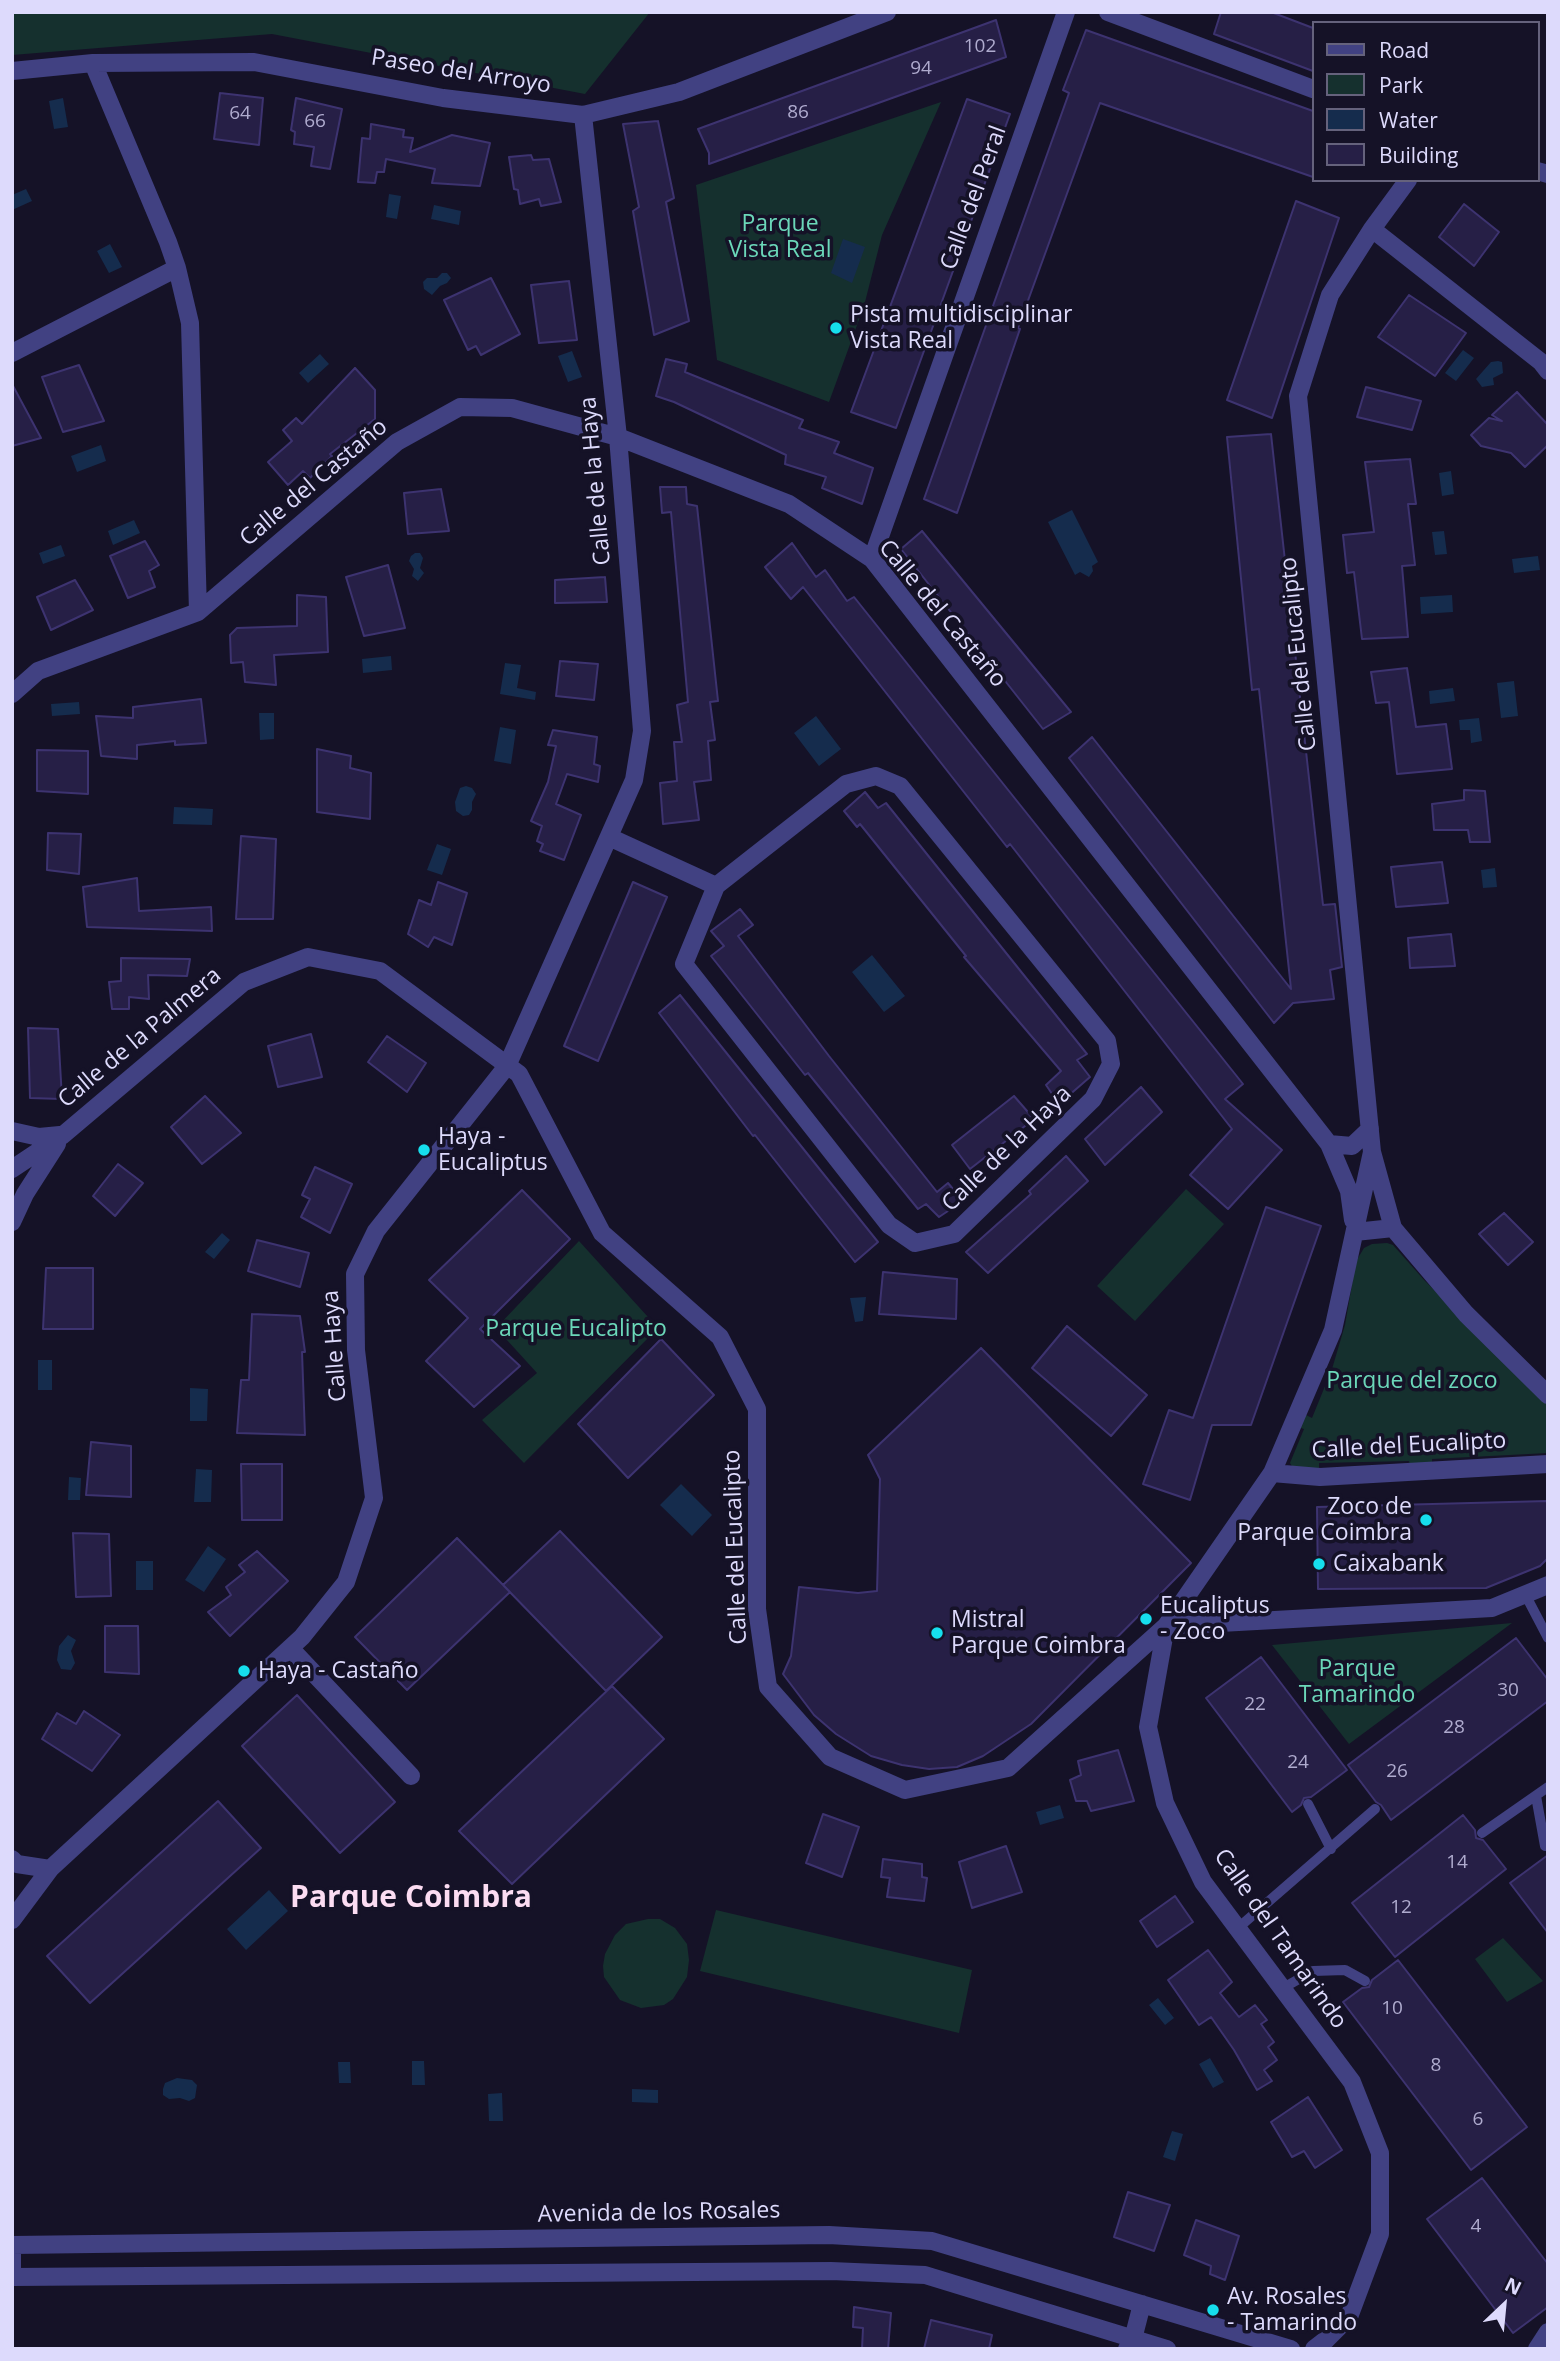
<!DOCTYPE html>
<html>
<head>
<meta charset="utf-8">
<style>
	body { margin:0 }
	#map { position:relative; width:1560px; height:2361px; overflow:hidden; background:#151227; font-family:"Open Sans",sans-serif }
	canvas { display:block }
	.frame { position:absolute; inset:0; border:14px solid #dddafc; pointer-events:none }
	.legend { position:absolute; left:1312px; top:21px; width:228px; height:161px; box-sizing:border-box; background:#151227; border:2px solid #65627c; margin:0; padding:9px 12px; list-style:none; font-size:21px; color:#dddafc }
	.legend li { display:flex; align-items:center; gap:14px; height:35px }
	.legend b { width:35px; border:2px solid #65627c }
	.north { position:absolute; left:1469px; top:2270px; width:70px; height:70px; -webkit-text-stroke:5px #151227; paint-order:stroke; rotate:26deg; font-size:19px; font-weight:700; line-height:28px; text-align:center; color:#dddafc }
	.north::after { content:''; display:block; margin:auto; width:24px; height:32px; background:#dddafc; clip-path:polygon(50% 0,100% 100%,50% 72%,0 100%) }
</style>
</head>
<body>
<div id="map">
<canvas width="1560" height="2361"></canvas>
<div class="frame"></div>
<ul class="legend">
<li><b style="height:9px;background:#414182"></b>Road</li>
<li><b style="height:19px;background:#15302e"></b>Park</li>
<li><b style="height:19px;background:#152c4d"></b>Water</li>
<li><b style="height:19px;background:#261f46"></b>Building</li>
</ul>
<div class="north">N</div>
</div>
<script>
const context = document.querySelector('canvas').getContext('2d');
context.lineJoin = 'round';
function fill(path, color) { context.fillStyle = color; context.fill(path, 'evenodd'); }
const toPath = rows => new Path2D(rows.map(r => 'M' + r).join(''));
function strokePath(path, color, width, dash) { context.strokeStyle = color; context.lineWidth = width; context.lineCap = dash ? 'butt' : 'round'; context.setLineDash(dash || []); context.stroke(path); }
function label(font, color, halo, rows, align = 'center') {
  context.font = font + ' "Open Sans",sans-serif'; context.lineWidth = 7; context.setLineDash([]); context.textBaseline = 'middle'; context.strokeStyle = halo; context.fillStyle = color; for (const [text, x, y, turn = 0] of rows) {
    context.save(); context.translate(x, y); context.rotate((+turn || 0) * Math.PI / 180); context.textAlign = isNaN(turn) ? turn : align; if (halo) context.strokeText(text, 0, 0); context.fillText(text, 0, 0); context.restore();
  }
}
fill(toPath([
	[12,12,650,12,585,94,272,34,12,55],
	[941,102,882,235,864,306,829,402,717,360,696,185],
	[1186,1189,1224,1224,1135,1321,1097,1286],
	[579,1241,658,1328,524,1463,482,1420,537,1373,496,1328],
	[1387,1243,1393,1245,1425,1281,1548,1402,1548,1453,1432,1459,1432,1467,1410,1469,1409,1461,1319,1463,1319,1471,1293,1468,1290,1463,1304,1429,1298,1427,1304,1414,1312,1418,1332,1369,1345,1325,1353,1279,1351,1278,1355,1263,1364,1248,1372,1244],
	[1512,1623,1349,1744,1272,1645],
	[716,1910,972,1970,959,2033,700,1971],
	[648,1919,660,1919,675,1928,687,1944,689,1960,687,1977,673,1999,664,2005,641,2008,620,2000,604,1977,603,1966,605,1954,615,1935,626,1924],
	[1503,1938,1543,1981,1507,2002,1475,1959]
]), '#15302e');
fill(toPath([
	[63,98,68,127,54,129,49,101],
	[26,189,32,201,12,210,12,195],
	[389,194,401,196,397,219,386,217],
	[434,205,461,211,459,225,431,219],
	[843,239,865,247,852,283,831,273],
	[110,244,122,267,109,273,97,251],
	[442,273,447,273,451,278,447,283,440,286,432,295,424,289,423,282,427,278,437,278],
	[1463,350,1474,358,1456,381,1445,373],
	[572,351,582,377,568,382,558,356],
	[320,354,329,364,308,383,299,373],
	[1498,361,1502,362,1503,373,1493,378,1494,385,1482,387,1476,379,1491,362],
	[101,445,106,461,77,472,71,456],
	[1451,471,1454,494,1442,496,1439,473],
	[1072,510,1098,562,1092,566,1093,571,1089,577,1080,572,1075,575,1048,522],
	[134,520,140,533,113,545,108,531],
	[1444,531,1447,554,1435,555,1432,532],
	[61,545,65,556,43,564,39,553],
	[415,553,420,553,423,558,420,568,424,573,418,581,412,576,414,569,409,561,411,556],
	[1538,556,1540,570,1514,573,1512,559],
	[1452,595,1453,612,1421,614,1420,597],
	[391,656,392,670,363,673,362,659],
	[505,663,521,665,517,688,536,692,535,700,500,694],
	[1514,681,1518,716,1501,718,1497,683],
	[1453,688,1455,701,1430,704,1429,691],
	[79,702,80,714,52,716,51,704],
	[259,713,274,713,274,739,260,740],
	[816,716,841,749,819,766,794,733],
	[1479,718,1482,741,1471,743,1470,730,1460,730,1459,720],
	[500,727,516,730,511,764,494,761],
	[466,786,472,788,476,794,472,802,472,810,469,815,463,816,456,811,455,802,460,788],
	[174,807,213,809,212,825,173,824],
	[437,844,451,849,442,875,427,870],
	[1495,868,1497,887,1483,888,1481,870],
	[872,955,905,996,884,1012,852,972],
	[222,1233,230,1240,214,1259,205,1252],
	[866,1297,863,1321,855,1322,850,1298],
	[38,1360,52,1360,52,1390,38,1390],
	[190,1388,208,1389,207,1421,190,1421],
	[196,1469,212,1470,211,1502,194,1502],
	[69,1477,81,1478,80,1500,68,1500],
	[681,1484,712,1515,692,1536,660,1505],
	[208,1546,226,1559,204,1592,185,1580],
	[136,1561,153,1561,153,1590,136,1590],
	[68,1635,76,1640,71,1651,75,1663,71,1670,61,1669,57,1660,59,1646],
	[1060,1805,1064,1818,1040,1825,1036,1812],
	[269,1890,288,1911,246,1950,227,1929],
	[1158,1998,1174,2018,1165,2025,1149,2005],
	[1210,2058,1224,2082,1213,2088,1199,2064],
	[412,2061,424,2061,425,2085,412,2085],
	[338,2062,350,2062,351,2083,339,2083],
	[177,2078,192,2080,197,2085,195,2098,189,2101,180,2098,169,2099,163,2095,163,2089,165,2083],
	[632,2089,658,2090,658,2103,632,2102],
	[502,2093,503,2121,489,2121,488,2094],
	[1172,2131,1183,2134,1175,2161,1163,2157]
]), '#152c4d');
const building = toPath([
	[1221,12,1271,12,1313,28,1313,71,1214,34,1221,12],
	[996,20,1006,57,709,164,709,153,698,129,996,20],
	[1086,30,1313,111,1313,177,1100,103,1018,328,1020,329,957,513,924,499,1069,93,1063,90,1086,30],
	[220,93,263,98,259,145,214,139,220,93],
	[296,98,342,109,330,169,311,166,314,147,294,144,295,132,291,130,296,98],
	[967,99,1010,114,896,428,851,412,967,99],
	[658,121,674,198,666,202,689,321,654,335,633,211,639,207,623,124,658,121],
	[371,124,404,130,403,137,413,138,410,152,452,135,490,143,480,186,432,183,435,169,386,159,384,172,377,172,375,183,358,182,362,138,370,139,371,124],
	[531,155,533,160,549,159,561,202,541,206,539,199,520,204,518,190,514,189,509,157,531,155],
	[1296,201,1339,218,1272,418,1227,400,1296,201],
	[1464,204,1499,232,1474,266,1439,237,1464,204],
	[491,278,520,334,481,355,476,346,468,350,444,300,491,278],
	[569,281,577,340,539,343,531,285,569,281],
	[1409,295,1466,333,1435,376,1378,337,1409,295],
	[666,359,687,364,685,372,803,420,799,428,839,442,834,453,873,468,862,504,822,488,826,477,785,464,786,455,674,402,656,396,666,359],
	[79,365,104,421,63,432,42,377,79,365],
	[355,368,375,390,375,419,330,454,332,456,310,478,303,471,288,485,268,462,292,441,283,430,296,418,302,424,355,368],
	[12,384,41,438,12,446,12,384],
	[1366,387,1421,401,1412,430,1357,417,1366,387],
	[1517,392,1548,425,1548,445,1525,467,1511,453,1481,446,1471,435,1489,418,1502,421,1492,415,1517,392],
	[1271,434,1323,905,1335,904,1342,967,1330,970,1334,999,1293,1003,1274,1023,1069,758,1092,737,1291,989,1259,689,1252,690,1227,437,1271,434],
	[1410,459,1416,504,1408,504,1415,565,1402,566,1408,637,1362,639,1354,572,1347,573,1343,535,1374,532,1365,462,1410,459],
	[660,487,686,487,687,504,697,506,718,701,710,702,715,740,708,741,711,780,694,782,699,820,663,824,660,783,677,781,674,742,682,742,677,705,688,702,671,512,662,513,660,487],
	[441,489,449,531,408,534,404,493,441,489],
	[922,531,1071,712,1043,729,901,549,922,531],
	[145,541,159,565,149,571,155,587,128,598,110,556,145,541],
	[792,543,816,577,825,570,847,601,854,597,1243,1084,1225,1099,1282,1150,1228,1209,1190,1175,1232,1129,1010,844,1007,847,803,587,791,599,765,567,792,543],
	[388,565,405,628,364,636,346,577,388,565],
	[605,577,607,602,555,603,555,580,605,577],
	[75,580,93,610,51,630,37,597,75,580],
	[297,595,326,597,328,652,274,655,276,685,245,682,243,662,231,663,230,635,237,628,297,626,297,595],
	[560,661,598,664,594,700,556,696,560,661],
	[1407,668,1416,727,1446,724,1452,769,1397,774,1389,702,1376,703,1371,672,1407,668],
	[201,699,206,743,175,745,175,741,137,745,137,759,101,756,96,716,133,718,133,707,201,699],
	[553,730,597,737,594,764,600,766,598,782,567,774,556,804,581,815,564,860,540,851,543,844,537,841,542,826,531,821,548,782,556,746,548,745,553,730],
	[317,749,351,756,350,768,371,773,370,819,317,812,317,749],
	[37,750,88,751,88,794,37,791,37,750],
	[1464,790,1485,791,1490,842,1470,842,1468,830,1434,830,1432,804,1464,800,1464,790],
	[865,792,878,808,886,803,1087,1054,1077,1060,1090,1077,1059,1104,1046,1085,1061,1071,964,957,966,956,860,824,857,827,844,811,865,792],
	[48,833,81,834,79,874,47,870,48,833],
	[241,836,276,839,273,919,236,919,241,836],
	[1442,862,1448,903,1396,907,1391,867,1442,862],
	[137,878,139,911,211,907,212,931,87,927,83,887,137,878],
	[438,882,467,893,452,945,434,937,428,947,408,934,419,900,431,905,438,882],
	[633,882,667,897,598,1061,564,1046,633,882],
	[740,909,753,925,738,936,829,1056,937,1192,948,1183,963,1201,939,1217,926,1204,918,1209,808,1073,805,1075,711,956,724,946,711,931,740,909],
	[1451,934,1455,966,1410,968,1408,938,1451,934],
	[121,958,190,959,187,976,148,975,149,999,129,997,129,1009,112,1009,109,982,121,981,121,958],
	[680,995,878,1242,855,1262,755,1135,753,1136,659,1013,680,995],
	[28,1028,58,1029,62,1099,30,1098,28,1028],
	[311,1034,322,1077,278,1087,268,1046,311,1034],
	[387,1036,426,1063,407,1092,368,1062,387,1036],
	[1141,1087,1162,1112,1105,1165,1085,1139,1141,1087],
	[205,1096,241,1133,202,1164,171,1127,205,1096],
	[1014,1096,1034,1119,970,1169,952,1145,1014,1096],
	[1066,1156,1088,1181,988,1273,966,1252,1031,1194,1029,1191,1066,1156],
	[118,1164,143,1183,115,1216,93,1196,118,1164],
	[315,1167,352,1184,330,1233,301,1217,310,1199,302,1195,315,1167],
	[522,1190,570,1239,480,1329,520,1366,474,1407,426,1361,468,1318,429,1280,522,1190],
	[1266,1207,1321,1226,1251,1425,1212,1425,1190,1500,1143,1484,1169,1410,1193,1418,1266,1207],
	[1504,1213,1533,1242,1508,1265,1479,1234,1504,1213],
	[257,1240,309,1253,300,1287,248,1271,257,1240],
	[46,1268,93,1268,93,1329,43,1329,46,1268],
	[883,1272,957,1279,956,1319,879,1314,883,1272],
	[252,1314,300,1316,305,1352,302,1352,305,1435,237,1433,241,1380,249,1380,252,1314],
	[1067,1326,1147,1395,1111,1436,1032,1368,1067,1326],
	[661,1339,714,1395,628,1478,578,1424,661,1339],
	[981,1348,1191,1563,1031,1724,983,1756,957,1767,929,1769,902,1765,871,1756,836,1734,814,1715,783,1674,791,1656,799,1587,858,1593,877,1591,880,1479,868,1455,981,1348],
	[91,1442,131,1446,131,1497,86,1495,91,1442],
	[241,1464,282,1464,282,1520,242,1520,241,1464],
	[1548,1501,1548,1558,1540,1566,1486,1588,1318,1589,1317,1507,1548,1501],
	[560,1531,662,1637,606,1691,503,1585,560,1531],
	[73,1533,109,1534,111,1596,76,1597,73,1533],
	[457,1538,510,1592,407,1690,355,1637,457,1538],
	[257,1551,288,1581,230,1636,208,1612,231,1595,226,1587,245,1572,239,1565,257,1551],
	[105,1626,138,1626,139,1674,105,1672,105,1626],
	[1516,1638,1548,1680,1548,1701,1391,1820,1381,1805,1376,1802,1348,1765,1516,1638],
	[1261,1657,1347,1770,1311,1797,1304,1798,1301,1805,1292,1812,1206,1698,1261,1657],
	[612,1686,664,1739,512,1884,459,1831,612,1686],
	[297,1695,395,1802,340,1853,242,1746,297,1695],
	[84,1711,120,1735,92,1771,42,1739,57,1713,76,1724,84,1711],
	[1118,1750,1134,1801,1091,1811,1087,1801,1076,1801,1070,1780,1081,1775,1078,1761,1118,1750],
	[218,1801,261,1848,90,2003,47,1956,218,1801],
	[823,1814,859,1827,842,1877,806,1863,823,1814],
	[1463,1815,1475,1830,1476,1838,1483,1840,1506,1869,1395,1957,1352,1903,1463,1815],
	[1006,1846,1022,1892,972,1908,959,1862,1006,1846],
	[1548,1855,1548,1933,1510,1883,1548,1855],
	[883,1859,922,1864,922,1877,927,1878,924,1901,887,1897,890,1878,881,1877,883,1859],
	[1175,1896,1193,1922,1157,1947,1140,1921,1175,1896],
	[1208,1950,1232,1982,1220,1993,1239,2017,1255,2005,1267,2020,1261,2024,1274,2042,1268,2047,1277,2060,1264,2070,1272,2081,1257,2090,1234,2050,1211,2017,1199,2025,1168,1980,1208,1950],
	[1398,1960,1527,2127,1471,2170,1343,2002,1362,1988,1369,1987,1372,1980,1398,1960],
	[1308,2097,1342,2150,1315,2168,1304,2151,1292,2157,1271,2122,1308,2097],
	[1482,2178,1548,2264,1548,2307,1513,2333,1427,2219,1482,2178],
	[1128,2192,1170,2205,1154,2251,1114,2237,1128,2192],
	[1196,2220,1239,2236,1225,2280,1210,2274,1211,2266,1184,2255,1196,2220],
	[854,2307,891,2313,888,2349,862,2349,863,2328,853,2327,854,2307],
	[931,2320,992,2335,989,2349,924,2349,931,2320]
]);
fill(building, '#261f46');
strokePath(building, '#3d3370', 2);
strokePath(toPath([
	[1525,1594,1548,1638],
	[1536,1796,1545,1846],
	[1308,1804,1331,1849],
	[1482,1833,1548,1787],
	[1238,1928,1375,1809],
	[1283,1988,1313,1971,1345,1970,1365,1981]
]), '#414182', 10);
strokePath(toPath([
	[1108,12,1313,89],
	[93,63,168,242,177,268,190,323,198,612],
	[12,71,93,63,254,62,443,98,583,115,679,92,887,12],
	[1537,171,1548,174],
	[1408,180,1372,229,1330,295,1298,396,1372,1152,1393,1228,1466,1314,1548,1395],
	[1372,229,1541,362,1548,371],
	[12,353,177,268],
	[872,559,1066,12],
	[12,694,38,671,198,612,397,442,460,407,512,408,618,437,789,504,872,559,1329,1144,1349,1191,1353,1220],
	[609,837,716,886,846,784,876,776,900,786,1107,1041,1111,1064,1093,1099,954,1234,915,1243,889,1225,684,964,716,886],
	[12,1131,39,1137,60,1135],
	[1329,1144,1352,1146,1370,1129],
	[12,1169,63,1135,244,982,308,957,380,971,519,1074,602,1233,720,1337,757,1409,757,1609,768,1687,830,1757,905,1790,1008,1768,1166,1626,1272,1473,1333,1330,1372,1152],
	[12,1222,25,1194,57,1144],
	[1355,1232,1393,1228],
	[1272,1473,1320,1477,1548,1464],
	[290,1648,411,1776],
	[12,1859,17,1864,50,1869],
	[12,1920,50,1869,302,1637,346,1582,374,1498,356,1350,355,1274,376,1231,507,1066,634,780,642,731,618,437,583,115],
	[12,2245,829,2235,932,2241,1291,2349],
	[12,2252,12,2268],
	[12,2277,831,2271,925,2275,1167,2349],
	[1127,2349,1133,2339,1142,2304],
	[1314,2349,1327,2339,1349,2317,1380,2234,1380,2153,1352,2082,1203,1882,1165,1803,1148,1727,1166,1626,1492,1608,1548,1585],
	[1537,2349,1548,2332]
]), '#414182', 18);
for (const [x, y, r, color] of [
	[836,328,7,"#16deed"],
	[424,1150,7,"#16deed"],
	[1426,1520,7,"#16deed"],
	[1319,1564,7,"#16deed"],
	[1146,1619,7,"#16deed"],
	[937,1633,7,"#16deed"],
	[244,1671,7,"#16deed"],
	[1213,2310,7,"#16deed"]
]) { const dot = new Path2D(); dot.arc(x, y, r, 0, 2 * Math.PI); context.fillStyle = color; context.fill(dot); strokePath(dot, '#151227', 2.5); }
label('19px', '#afabce', null, [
	["102",980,47],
	["94",921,69],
	["86",798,113],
	["64",240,114],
	["66",315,122],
	["30",1508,1691],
	["22",1255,1705],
	["28",1454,1728],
	["24",1298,1763],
	["26",1397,1772],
	["14",1457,1863],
	["12",1401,1908],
	["10",1392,2009],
	["8",1436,2066],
	["6",1478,2120],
	["4",1476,2227]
]);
label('23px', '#dddafc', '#151227', [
	["Paseo del Arroyo",461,72,9],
	["Calle del Peral",974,198,-70],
	["Calle de la Haya",596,481,-95],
	["Calle del Castaño",314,483,-40],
	["Calle del Castaño",942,614,50],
	["Calle del Eucalipto",1299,654,-96],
	["Calle de la Palmera",140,1038,-40],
	["Calle de la Haya",1007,1149,-44],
	["Calle Haya",335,1346,-94],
	["Calle del Eucalipto",1409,1446,-3],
	["Calle del Eucalipto",736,1547,-92],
	["Calle del Tamarindo",1280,1939,55],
	["Avenida de los Rosales",659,2213,-1]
]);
label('23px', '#6bd7b9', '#151227', [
	["Parque",780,224],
	["Vista Real",780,250],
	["Parque Eucalipto",576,1329],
	["Parque del zoco",1412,1381],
	["Parque",1357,1669],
	["Tamarindo",1357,1695]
]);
label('23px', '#dddafc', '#151227', [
	["Pista multidisciplinar",850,315],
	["Vista Real",850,341],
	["Haya -",438,1137],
	["Eucaliptus",438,1163],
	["Zoco de",1412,1507,"right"],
	["Parque Coimbra",1412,1533,"right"],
	["Caixabank",1333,1564],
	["Eucaliptus",1160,1606],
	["- Zoco",1160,1632],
	["Mistral",951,1620],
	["Parque Coimbra",951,1646],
	["Haya - Castaño",258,1671],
	["Av. Rosales",1227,2297],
	["- Tamarindo",1227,2323]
], 'left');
label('bold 30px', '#fcdcf2', '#151227', [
	["Parque Coimbra",411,1898]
]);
</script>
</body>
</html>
